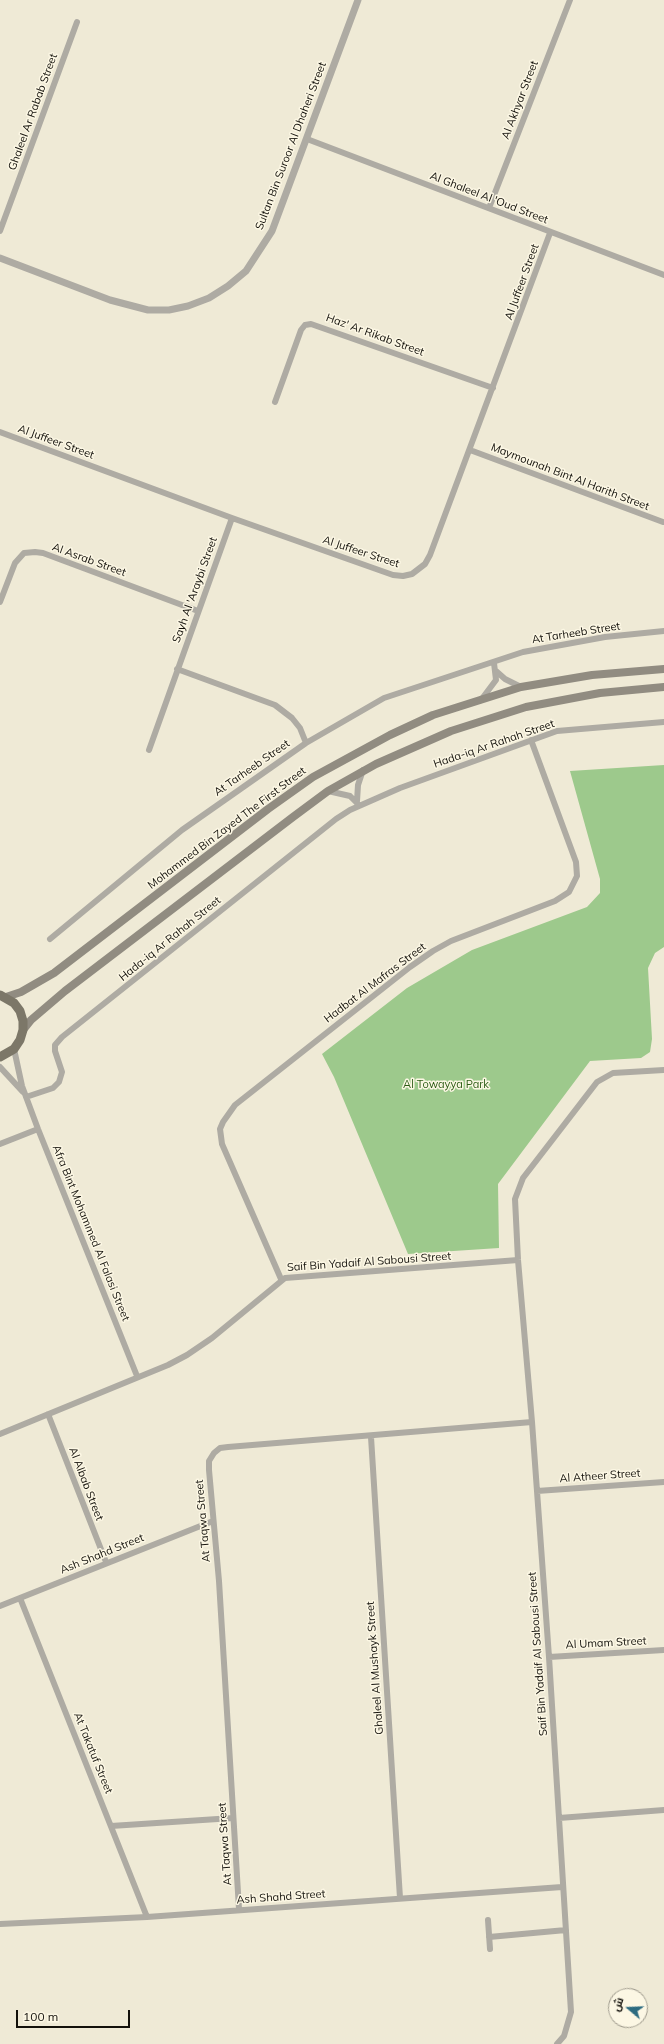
<!DOCTYPE html>
<html>
<head>
<meta charset="utf-8">
<style>
	body { margin:0 }
	#map { position:relative; width:664px; height:2044px; overflow:hidden; background:#efead6; font-family:Mulish,Cairo,sans-serif }
	canvas { display:block }
	.north { position:absolute; left:608px; top:1988px; width:40px; height:40px; box-sizing:border-box; background:#fcf7e4; border:1px solid #9f9b8d; border-radius:50%; rotate:289deg; font-size:11px; font-weight:700; line-height:16px; text-align:center; color:#13110b }
	.north::after { content:''; display:block; margin:auto; width:14px; height:18px; background:#2c6b80; clip-path:polygon(50% 0,100% 100%,50% 72%,0 100%) }
	.scale { position:absolute; left:16px; top:2010px; width:114px; height:18px; box-sizing:border-box; border:2px solid #13110b; border-top:0; padding-left:5px; font-size:12px; line-height:14px; white-space:nowrap; color:#13110b; -webkit-text-stroke:3px #fcf7e4; paint-order:stroke }
</style>
</head>
<body>
<div id="map">
<canvas width="664" height="2044"></canvas>
<div class="north">ش</div>
<div class="scale">100 m</div>
</div>
<script>
const context = document.querySelector('canvas').getContext('2d');
context.lineJoin = 'round';
function fill(path, color) { context.fillStyle = color; context.fill(path, 'evenodd'); }
const toPath = rows => new Path2D(rows.map(r => 'M' + r).join(''));
function strokePath(path, color, width, dash) { context.strokeStyle = color; context.lineWidth = width; context.lineCap = dash ? 'butt' : 'round'; context.setLineDash(dash || []); context.stroke(path); }
function label(font, color, halo, rows, align = 'center') {
  context.font = font + ' Mulish,sans-serif'; context.lineWidth = 3; context.setLineDash([]); context.textBaseline = 'middle'; context.strokeStyle = halo; context.fillStyle = color; for (const [text, x, y, turn = 0] of rows) {
    context.save(); context.translate(x, y); context.rotate((+turn || 0) * Math.PI / 180); context.textAlign = isNaN(turn) ? turn : align; if (halo) context.strokeText(text, 0, 0); context.fillText(text, 0, 0); context.restore();
  }
}
fill(toPath([
	[664,765,664,947,655,953,648,968,652,1039,650,1052,641,1058,590,1061,498,1184,499,1248,408,1254,334,1077,322,1054,407,988,472,950,587,907,600,893,600,879,570,771]
]), '#9dc98c');
strokePath(toPath([
	[307,139,664,275],
	[489,208,570,0],
	[0,231,77,22],
	[275,402,301,330,305,325,311,324,493,388],
	[0,432,232,518,393,575,403,576,412,574,425,564,430,555,550,233],
	[470,450,663,522],
	[0,602,15,563,24,553,35,552,43,553,198,611],
	[177,669,275,705,292,718,300,728,306,743],
	[496,671,505,679,521,687],
	[481,700,496,680,494,663],
	[149,750,232,518],
	[328,791,350,796,359,805],
	[357,801,358,785,363,770],
	[50,939,182,830,306,743,384,698,523,652,605,637,664,631],
	[14,1049,22,1086,38,1129,137,1376],
	[0,1067,23,1092],
	[26,1097,53,1088,59,1082,62,1072,55,1051,55,1045,62,1037,336,819,350,810,400,788,557,731,664,722],
	[0,1144,38,1129],
	[281,1279,222,1144,220,1129,223,1122,235,1105,410,967,433,951,451,941,555,901,569,892,577,876,576,862,531,740],
	[48,1414,106,1562],
	[0,1434,168,1365,187,1355,212,1338,285,1278,518,1260],
	[371,1437,400,1898],
	[537,1491,664,1482],
	[20,1598,147,1917],
	[0,1606,213,1521],
	[549,1657,664,1650],
	[559,1818,664,1810],
	[111,1826,233,1818],
	[239,1909,219,1581,209,1470,209,1461,214,1453,220,1448,228,1447,532,1422],
	[488,1920,490,1949],
	[0,1924,147,1917,562,1887],
	[489,1937,566,1930],
	[557,2044,564,2036,571,2012,549,1657,532,1422,518,1260,515,1199,523,1178,597,1082,613,1073,664,1070]
]), '#aeaba3', 6);
strokePath(toPath([
	[0,258,110,300,148,310,169,310,188,306,209,298,228,286,246,271,272,231,358,0]
]), '#aeaba3', 7);
strokePath(toPath([
	[6,997,21,992,54,973,268,809,313,777,390,735,433,715,521,687,592,675,664,669],
	[23,1030,31,1020,65,991,293,817,328,791,376,764,451,731,526,707,600,693,664,687]
]), '#918c81', 8);
strokePath(toPath([
	[0,995,14,1003,20,1011,23,1021,23,1030,20,1040,14,1049,0,1057]
]), '#7c7768', 9);
label('11px', '#13110b', '#fcf7e4', [
	["Al Akhyar Street",520,100,-69],
	["Ghaleel Ar Rabab Street",33,112,-70],
	["Sultan Bin Suroor Al Dhaheri Street",291,146,-69],
	["Al Ghaleel Al 'Oud Street",489,198,21],
	["Al Juffeer Street",522,282,-70],
	["Haz' Ar Rikab Street",375,335,20],
	["Al Juffeer Street",56,442,20],
	["Maymounah Bint Al Harith Street",570,477,21],
	["Al Juffeer Street",361,552,18],
	["Al Asrab Street",89,560,20],
	["Sayh Al 'Araybi Street",195,590,-70],
	["At Tarheeb Street",576,633,-9],
	["Hada-iq Ar Rahah Street",494,744,-19],
	["At Tarheeb Street",252,768,-35],
	["Mohammed Bin Zayed The First Street",227,828,-37],
	["Hada-iq Ar Rahah Street",170,939,-39],
	["Hadbat Al Mafras Street",375,983,-37],
	["Afra Bint Mohammed Al Falasi Street",91,1233,68],
	["Saif Bin Yadaif Al Sabousi Street",369,1262,-4],
	["Al Atheer Street",600,1476,-4],
	["Al Albab Street",86,1484,69],
	["At Taqwa Street",203,1521,-95],
	["Ash Shahd Street",102,1554,-22],
	["Al Umam Street",606,1643,-3],
	["Saif Bin Yadaif Al Sabousi Street",538,1654,-94],
	["Ghaleel Al Mushayk Street",375,1668,-94],
	["At Takatuf Street",93,1753,68],
	["At Taqwa Street",225,1844,-94],
	["Ash Shahd Street",281,1897,-4]
]);
label('11px', '#2c5c15', '#fcf7e4', [
	["Al Towayya Park",446,1085]
]);
</script>
</body>
</html>
